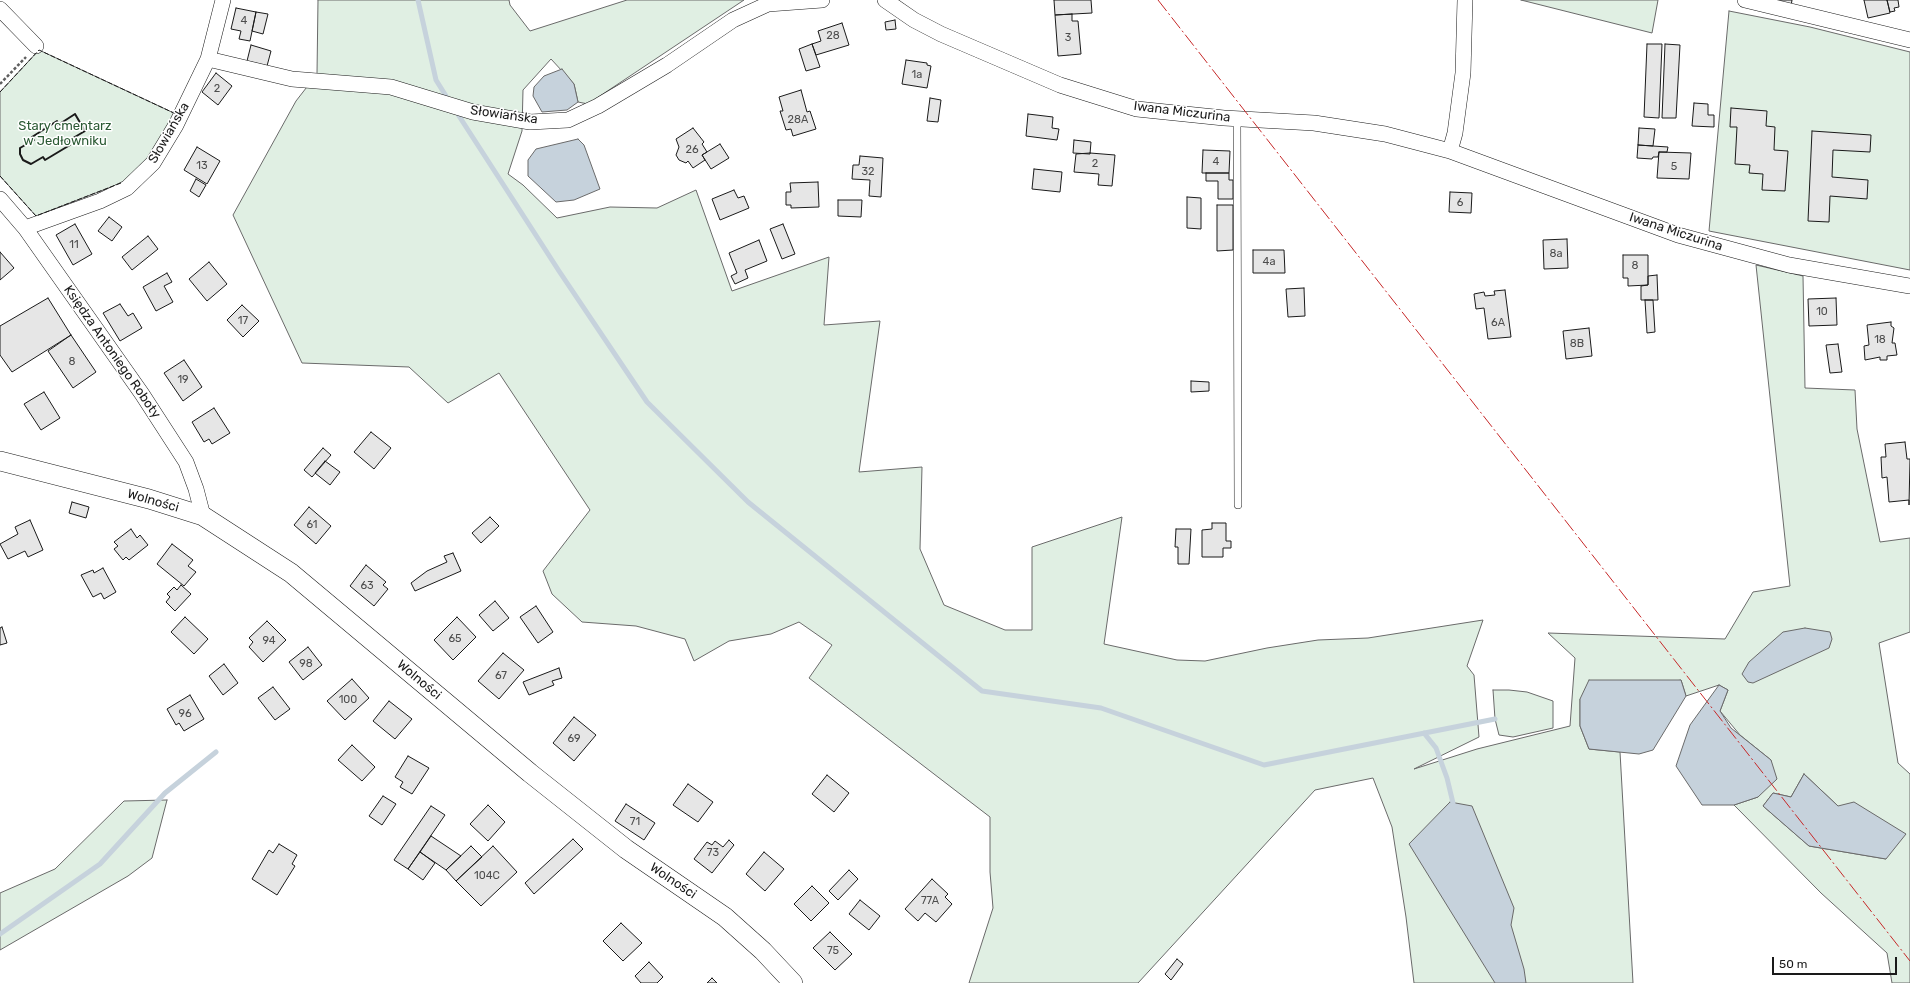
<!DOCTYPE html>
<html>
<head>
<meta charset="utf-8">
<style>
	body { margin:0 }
	#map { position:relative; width:1910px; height:983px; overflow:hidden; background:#fff; font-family:Rubik,sans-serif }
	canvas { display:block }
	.scale { position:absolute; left:1772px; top:957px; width:125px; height:18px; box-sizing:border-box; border:2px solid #1a1a1a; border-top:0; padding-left:5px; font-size:12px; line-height:14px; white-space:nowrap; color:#1a1a1a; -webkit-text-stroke:3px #fff; paint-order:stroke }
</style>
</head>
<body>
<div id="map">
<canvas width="1910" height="983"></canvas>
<div class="scale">50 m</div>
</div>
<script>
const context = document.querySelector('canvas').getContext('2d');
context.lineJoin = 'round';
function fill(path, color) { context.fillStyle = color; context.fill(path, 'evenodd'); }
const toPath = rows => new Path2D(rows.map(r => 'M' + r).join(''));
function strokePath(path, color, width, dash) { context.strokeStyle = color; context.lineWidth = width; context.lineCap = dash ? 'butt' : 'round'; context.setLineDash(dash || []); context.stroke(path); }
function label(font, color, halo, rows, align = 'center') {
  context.font = font + ' Rubik,sans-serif'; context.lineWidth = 3; context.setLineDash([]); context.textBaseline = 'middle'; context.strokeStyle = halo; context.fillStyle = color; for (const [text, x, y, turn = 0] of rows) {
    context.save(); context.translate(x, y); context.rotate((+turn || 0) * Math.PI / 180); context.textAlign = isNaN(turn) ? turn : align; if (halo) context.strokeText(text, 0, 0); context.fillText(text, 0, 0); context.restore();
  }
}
const green = toPath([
	[318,0,509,0,510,5,530,31,627,0,744,0,588,104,578,102,574,84,551,59,523,90,522,131,508,174,523,185,557,218,610,207,657,208,696,190,732,291,829,257,824,325,880,321,859,472,922,467,920,549,944,605,1005,630,1032,630,1032,547,1122,517,1104,644,1177,660,1205,661,1267,648,1318,640,1368,638,1483,620,1467,666,1474,675,1479,737,1414,769,1477,749,1570,726,1575,658,1548,633,1725,639,1753,592,1790,586,1756,265,1803,276,1805,388,1855,390,1857,429,1880,542,1910,538,1910,632,1879,643,1898,763,1910,774,1910,983,1892,983,1887,953,1821,893,1734,805,1758,797,1771,760,1740,735,1720,711,1728,690,1719,685,1686,696,1681,680,1580,699,1580,726,1589,749,1620,752,1633,983,1414,983,1406,917,1392,827,1373,778,1315,790,1138,983,969,983,993,908,990,872,990,817,809,678,832,645,799,622,771,634,729,641,694,661,685,639,636,626,582,622,552,594,543,571,590,510,499,373,448,403,409,367,302,363,233,215,296,101,317,74,318,0],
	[1804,774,1838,806,1886,859,1809,846,1763,806,1773,793,1791,797,1804,774],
	[1521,0,1658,0,1652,33,1521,0],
	[1729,11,1810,27,1910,52,1910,270,1709,231,1729,11],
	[39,50,176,114,146,163,124,182,36,216,0,176,0,92,39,50],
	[1493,690,1509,690,1527,692,1553,701,1553,728,1513,737,1499,735,1495,719,1493,690],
	[167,800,152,858,128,876,0,950,0,893,55,869,124,801,167,800]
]);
fill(green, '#e0efe3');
strokePath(green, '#6a6a6a', 1);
const water = toPath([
	[562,69,574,84,578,102,567,110,542,112,533,96,534,87,544,76,562,69],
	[578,139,584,145,600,189,574,200,556,202,528,176,528,160,536,149,578,139],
	[1805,628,1830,632,1832,639,1829,648,1753,683,1748,682,1742,674,1749,662,1783,632,1805,628],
	[1589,680,1681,680,1686,696,1653,750,1639,754,1589,749,1580,726,1580,699,1589,680],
	[1719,685,1728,690,1720,711,1731,728,1771,760,1777,779,1758,797,1734,805,1702,805,1676,766,1690,725,1719,685],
	[1804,774,1838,806,1854,802,1906,834,1886,859,1809,846,1763,806,1773,793,1791,797,1804,774],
	[1450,802,1472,806,1514,908,1511,925,1524,969,1526,983,1495,983,1409,844,1450,802]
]);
fill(water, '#c6d2dc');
strokePath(water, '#6a6a6a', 1);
strokePath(toPath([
	[418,0,436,80,446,96],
	[459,116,559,271,647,402,748,502,982,691,1101,708,1264,765,1495,719],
	[1424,733,1436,748,1447,778,1453,803],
	[0,934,100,864,165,793,216,752]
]), '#c6d2dc', 5);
const building = toPath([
	[1054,0,1091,0,1092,13,1055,15,1054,0],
	[1764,0,1792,0,1791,6,1764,0],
	[1864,0,1887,0,1890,13,1868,18,1864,0],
	[1887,0,1898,0,1899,7,1894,8,1895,11,1890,12,1887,0],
	[236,8,256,12,250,41,239,39,241,31,231,29,236,8],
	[256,12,268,14,263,34,252,31,256,12],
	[1072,14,1072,21,1078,21,1081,54,1058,56,1055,15,1072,14],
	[895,20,896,29,886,30,885,22,895,20],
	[842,23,849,45,816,55,812,44,821,41,818,31,842,23],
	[812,44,820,67,806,71,799,49,812,44],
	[1647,44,1662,44,1659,118,1644,117,1647,44],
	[1665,44,1680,45,1676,118,1662,118,1665,44],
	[251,45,271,51,267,66,247,61,251,45],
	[906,60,927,63,927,65,931,66,927,88,902,84,906,60],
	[216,73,232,86,218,105,202,92,216,73],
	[801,90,807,112,810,111,816,129,793,136,791,129,786,130,780,111,783,111,779,97,801,90],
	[930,98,941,100,938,122,927,121,930,98],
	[1694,103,1708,104,1708,115,1714,115,1714,127,1692,126,1694,103],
	[1731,108,1767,111,1766,126,1775,127,1774,150,1788,151,1785,191,1762,190,1763,174,1749,173,1750,165,1735,164,1737,127,1730,127,1731,108],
	[1028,114,1053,117,1052,128,1059,129,1057,140,1026,136,1028,114],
	[693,128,704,142,702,144,707,152,702,155,705,160,693,168,688,161,686,163,679,160,676,155,679,147,676,139,693,128],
	[1639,128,1655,129,1653,146,1638,145,1639,128],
	[1812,131,1871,135,1870,152,1833,150,1832,177,1868,180,1867,199,1830,196,1829,222,1808,221,1812,131],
	[1074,140,1091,142,1090,154,1073,153,1074,140],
	[720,144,729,158,711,169,702,155,720,144],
	[1638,145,1668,147,1667,152,1659,152,1658,157,1653,157,1652,159,1637,158,1638,145],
	[197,147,220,161,207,184,184,170,197,147],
	[1203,150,1230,151,1229,173,1202,173,1203,150],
	[1659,152,1691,153,1689,179,1657,178,1659,152],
	[1090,153,1115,155,1112,186,1098,185,1099,174,1074,172,1076,154,1090,153],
	[860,156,883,158,881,197,869,196,870,180,852,179,853,165,859,165,860,156],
	[1034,169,1062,172,1060,192,1032,189,1034,169],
	[1206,173,1229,173,1229,180,1233,180,1233,199,1218,199,1218,181,1206,181,1206,173],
	[196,179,206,185,199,197,190,191,196,179],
	[818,182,819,207,791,208,791,205,786,205,786,192,791,192,790,183,818,182],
	[734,190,738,198,744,196,749,208,720,220,712,199,734,190],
	[1450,192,1472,193,1471,213,1449,212,1450,192],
	[1187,197,1201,198,1201,229,1187,228,1187,197],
	[838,200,862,200,861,217,838,216,838,200],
	[1217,205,1233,205,1233,250,1217,251,1217,205],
	[109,217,122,227,112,241,98,231,109,217],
	[75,224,92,254,73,265,56,235,75,224],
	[783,224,795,254,782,259,770,229,783,224],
	[148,236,158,249,132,270,122,257,148,236],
	[1567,239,1568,268,1544,269,1543,240,1567,239],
	[759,240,767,261,745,270,748,278,735,284,731,276,737,273,729,253,759,240],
	[1253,250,1284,250,1285,273,1253,273,1253,250],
	[0,252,14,268,0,280,0,252],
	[1623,255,1648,255,1648,285,1628,286,1628,278,1623,278,1623,255],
	[209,262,227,284,207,301,189,279,209,262],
	[167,273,172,282,164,286,173,302,156,311,143,287,167,273],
	[1657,275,1658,300,1641,300,1641,286,1648,285,1648,276,1657,275],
	[1304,288,1305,316,1288,317,1286,289,1304,288],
	[1505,290,1511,337,1488,339,1484,308,1476,309,1474,294,1484,292,1485,296,1495,295,1494,291,1505,290],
	[48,298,71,335,12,372,0,355,0,326,48,298],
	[1836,298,1837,325,1809,326,1808,299,1836,298],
	[1645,300,1653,300,1655,332,1647,333,1645,300],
	[120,304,128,316,133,313,142,328,120,341,103,313,120,304],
	[242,305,259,321,243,337,227,320,242,305],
	[1891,322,1891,326,1894,328,1892,343,1895,343,1897,355,1887,356,1887,360,1880,360,1880,357,1865,360,1864,346,1869,345,1867,325,1891,322],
	[1589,328,1592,356,1566,359,1563,331,1589,328],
	[71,335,96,372,73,388,48,351,71,335],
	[1838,344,1842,372,1830,373,1826,345,1838,344],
	[184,360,202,387,183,401,164,373,184,360],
	[1191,381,1209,382,1209,391,1191,392,1191,381],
	[44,392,60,418,41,430,24,404,44,392],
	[214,408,230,433,212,444,209,439,204,442,192,422,214,408],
	[371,432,391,448,374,469,354,452,371,432],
	[1905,442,1907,459,1910,459,1909,505,1909,500,1889,502,1887,477,1882,478,1881,457,1886,457,1885,444,1905,442],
	[323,448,331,455,312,477,304,470,323,448],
	[325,461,340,472,330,485,315,473,325,461],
	[72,502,89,507,86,518,69,513,72,502],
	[309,507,331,526,316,544,294,525,309,507],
	[490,517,499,526,481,543,472,533,490,517],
	[30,520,43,550,28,557,25,551,8,559,0,544,18,534,15,527,30,520],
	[1212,523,1226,523,1226,541,1231,541,1231,548,1223,548,1223,557,1202,557,1202,530,1212,529,1212,523],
	[131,529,137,538,140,535,148,545,129,560,126,557,123,560,114,549,118,546,114,542,131,529],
	[1176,529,1191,529,1189,564,1178,564,1178,547,1175,547,1176,529],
	[172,544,193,560,188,566,196,572,184,586,157,564,172,544],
	[453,553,461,571,415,591,411,583,427,571,447,562,444,556,453,553],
	[366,565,386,582,383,585,388,589,374,606,350,586,366,565],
	[103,568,116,592,104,599,101,593,93,597,81,575,93,570,94,573,103,568],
	[181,585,191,594,175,611,166,602,170,597,167,594,174,587,177,590,181,585],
	[495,601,509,618,493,631,479,615,495,601],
	[536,606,553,632,538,643,520,617,536,606],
	[185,617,208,639,194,654,171,632,185,617],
	[457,617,476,637,453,660,434,640,457,617],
	[267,621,286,640,263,662,249,647,253,642,249,638,267,621],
	[2,627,7,643,0,645,0,628,2,627],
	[308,647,322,665,303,680,289,662,308,647],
	[503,653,524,670,499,699,478,681,503,653],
	[224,664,238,683,223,695,209,676,224,664],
	[559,668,562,678,552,681,554,685,529,695,523,682,559,668],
	[352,679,369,698,345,720,327,701,352,679],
	[273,687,290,709,275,720,258,698,273,687],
	[190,695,204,719,184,731,179,723,176,725,167,709,190,695],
	[389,701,412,719,395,739,373,721,389,701],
	[574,717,596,735,574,761,553,743,574,717],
	[352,745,375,767,362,781,338,760,352,745],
	[408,756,429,768,412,794,400,787,403,782,395,777,408,756],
	[827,775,849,793,834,812,812,794,827,775],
	[688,784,713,802,698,822,673,805,688,784],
	[383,796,396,804,382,825,369,816,383,796],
	[626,804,655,823,644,840,615,821,626,804],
	[488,805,505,822,488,841,470,824,488,805],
	[431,806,445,815,408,869,394,860,431,806],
	[431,836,461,856,446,870,420,852,431,836],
	[573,839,583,849,534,894,525,883,573,839],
	[729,840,734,845,712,873,694,859,707,842,712,845,715,841,723,847,729,840],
	[279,844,297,855,292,864,295,866,277,895,252,879,269,850,273,853,279,844],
	[471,846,482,857,456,881,446,870,471,846],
	[493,846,517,872,481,906,456,881,493,846],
	[420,852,435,863,423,880,408,869,420,852],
	[764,852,784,869,765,891,746,874,764,852],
	[849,870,858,879,838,900,829,891,849,870],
	[932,879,948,894,945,897,952,904,936,922,925,913,918,921,905,909,932,879],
	[812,886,829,903,811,921,794,904,812,886],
	[860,900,880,916,869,930,849,914,860,900],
	[621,923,642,943,623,961,603,941,621,923],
	[830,932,852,954,835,970,813,948,830,932],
	[1177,959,1183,964,1171,980,1165,974,1177,959],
	[649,962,663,977,657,983,641,983,635,976,649,962],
	[712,978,717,983,707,983,712,978]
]);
fill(building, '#e6e6e6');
strokePath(building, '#1a1a1a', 1);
const service = toPath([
	[1237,119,1238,505]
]);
const minor = toPath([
	[885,0,914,20,941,34,1060,85,1137,109,1224,118,1314,123,1385,134,1450,151,1678,235,1789,265,1910,286],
	[1745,0,1910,40],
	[0,9,36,46],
	[208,59,292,79,391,87,473,112,530,122,568,120,598,106,667,65,733,20,768,4,822,0],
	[1450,151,1455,133,1463,73,1465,0],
	[0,199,25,228,142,394,186,462,196,489,203,516],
	[25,228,100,201,127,188,153,163,176,125,208,59,223,0]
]);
const tertiary = toPath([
	[0,461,149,499,203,516,291,573,530,773,626,849,725,917,763,951,793,983]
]);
strokePath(service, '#1a1a1a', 8);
strokePath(minor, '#1a1a1a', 16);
strokePath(tertiary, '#1a1a1a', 20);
strokePath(toPath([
	[0,84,26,57]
]), '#5f5f5f', 2.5, [3, 2]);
strokePath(service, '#fff', 7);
strokePath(minor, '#fff', 15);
strokePath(tertiary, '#fff', 19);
strokePath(toPath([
	[0,92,39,50,176,114],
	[0,176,36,216,121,183]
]), '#1a1a1a', 1, [5, 2]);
strokePath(toPath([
	[75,114,85,131,68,141,70,145,45,160,43,157,31,164,23,160,20,154,20,148,34,140,32,137,57,121,58,125,75,114]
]), '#1a1a1a', 2);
strokePath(toPath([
	[1158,0,1910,961]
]), '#c62828', 1, [14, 3, 2, 3]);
label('11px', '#4d4d4d', null, [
	["4",244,21],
	["28",833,36],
	["3",1068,38],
	["1a",917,75],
	["2",217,89],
	["28A",798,120],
	["26",692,150],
	["4",1216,162],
	["2",1095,164],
	["13",202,166],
	["5",1674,167],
	["32",868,172],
	["6",1460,203],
	["11",74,245],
	["8a",1556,254],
	["4a",1269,262],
	["8",1635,266],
	["10",1822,312],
	["17",243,321],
	["6A",1498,323],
	["18",1880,340],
	["8B",1577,344],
	["8",72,362],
	["19",183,380],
	["61",312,525],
	["63",367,586],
	["65",455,639],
	["94",269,641],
	["98",306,664],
	["67",501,676],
	["100",348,700],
	["96",185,714],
	["69",574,739],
	["71",635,822],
	["73",713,853],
	["104C",487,876],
	["77A",930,901],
	["75",833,951]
]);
label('13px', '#1a1a1a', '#fff', [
	["Iwana Miczurina",1182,112,7],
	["Słowiańska",504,115,8],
	["Słowiańska",169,133,-60],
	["Iwana Miczurina",1676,232,18],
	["Księdza Antoniego Roboty",112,352,55],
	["Wolności",153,501,16],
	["Wolności",419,680,40],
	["Wolności",673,881,34]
]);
label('13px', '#2b5a34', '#fff', [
	["Stary cmentarz",65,126],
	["w Jedłowniku",65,141]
]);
</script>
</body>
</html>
